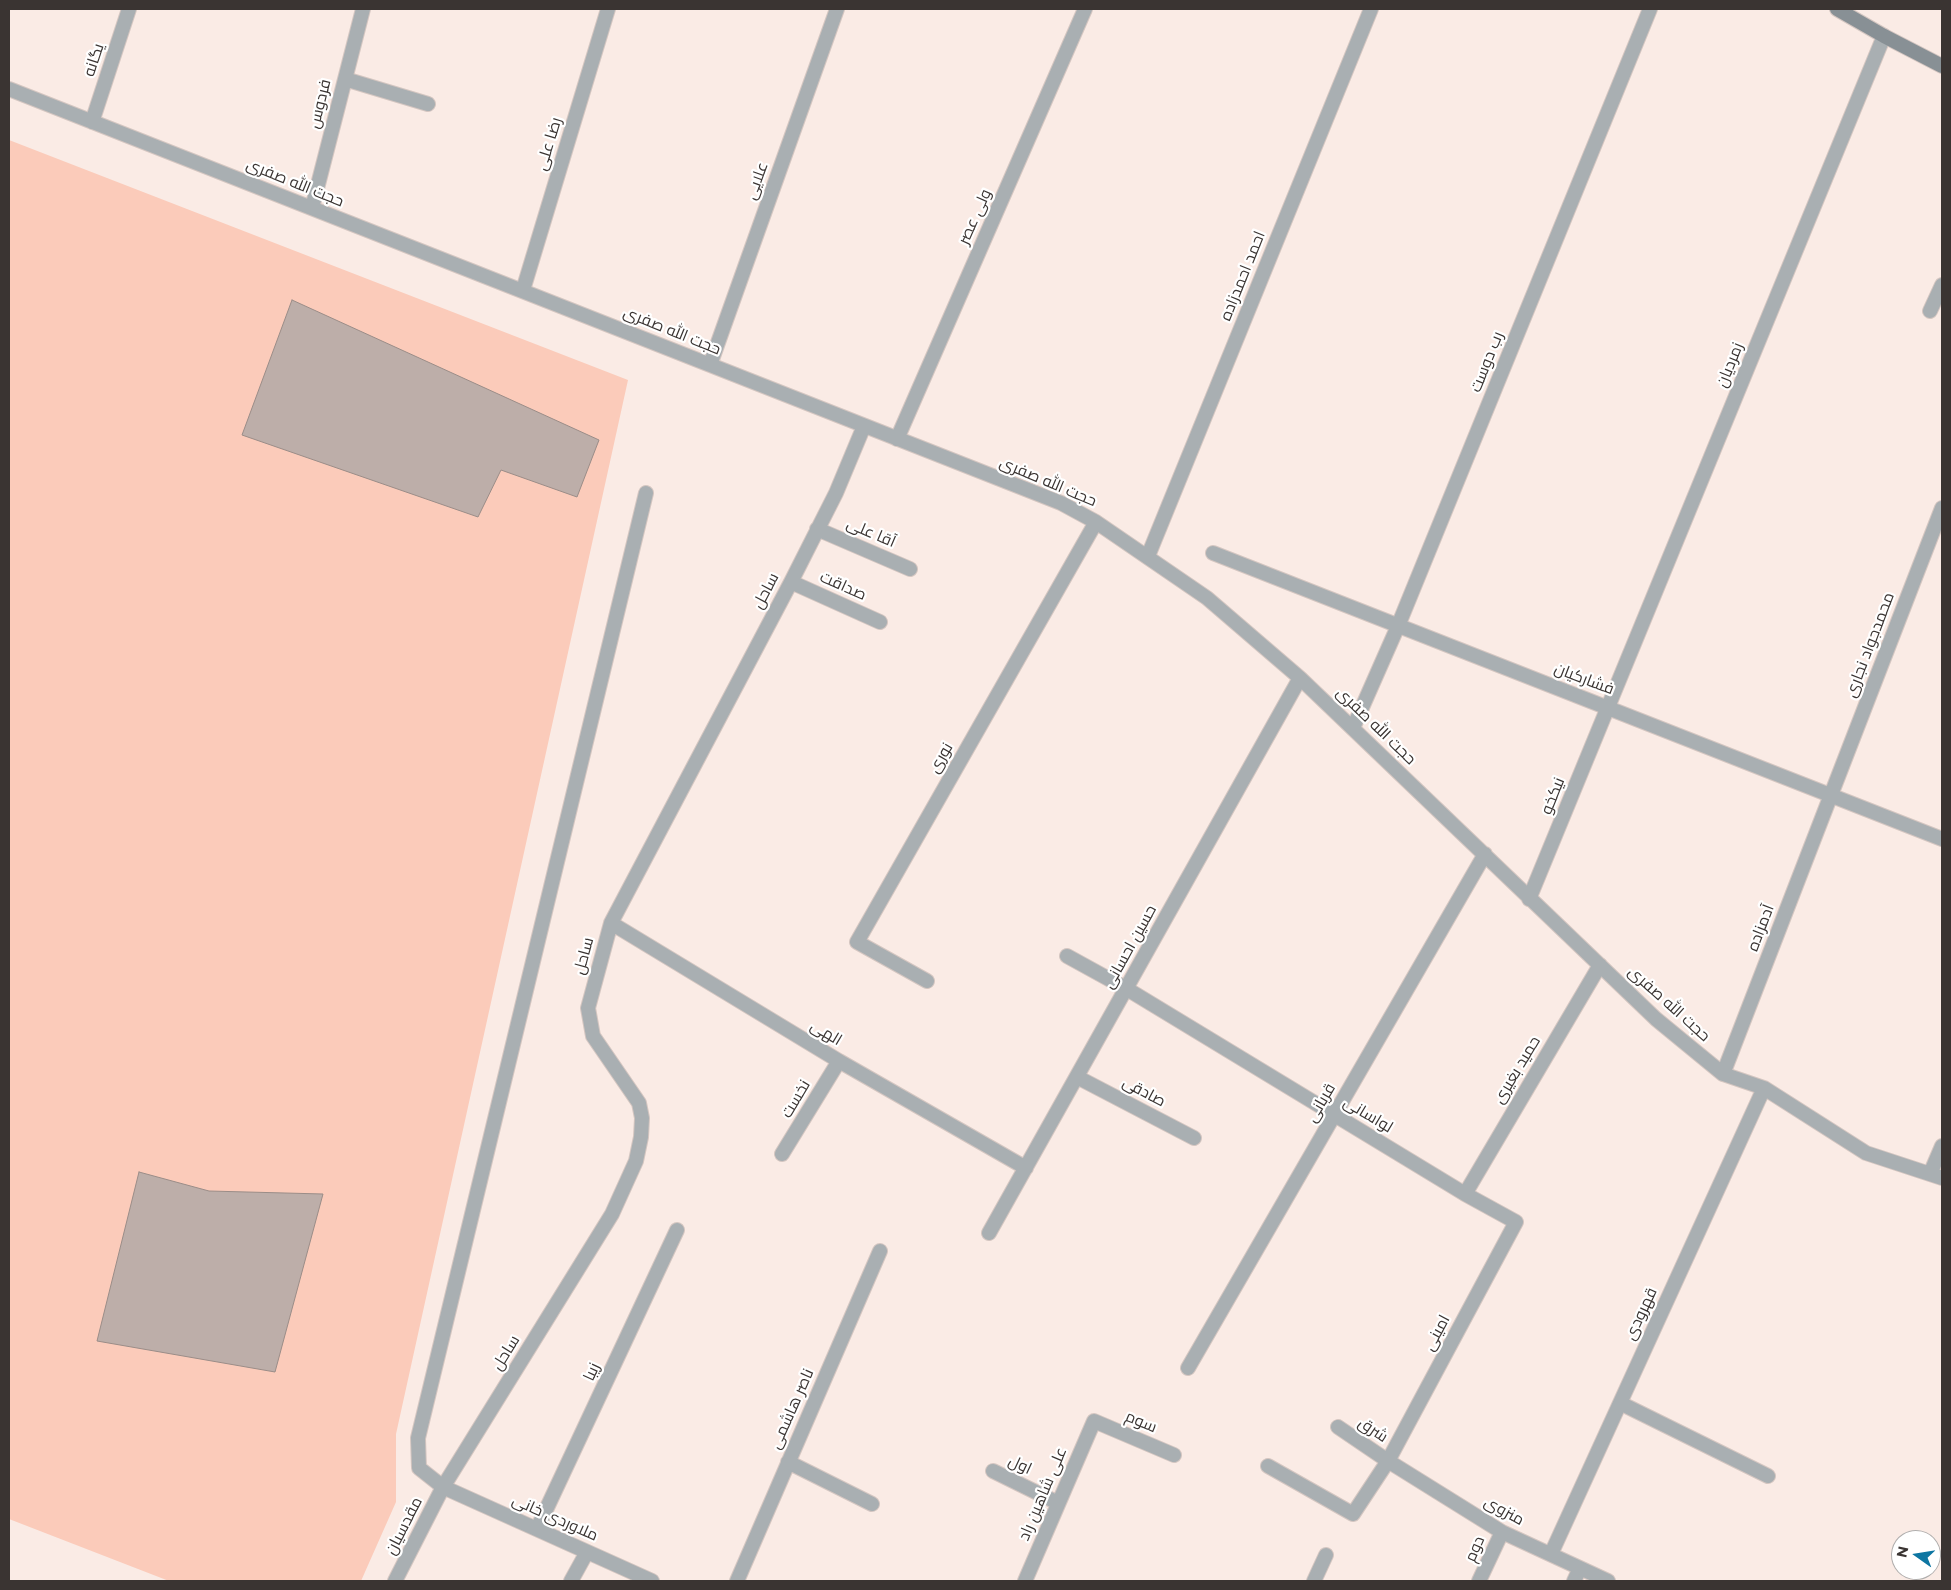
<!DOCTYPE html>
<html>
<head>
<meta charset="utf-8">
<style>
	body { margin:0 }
	#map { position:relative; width:1951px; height:1590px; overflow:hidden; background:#faebe5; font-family:Montserrat,sans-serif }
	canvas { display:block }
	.frame { position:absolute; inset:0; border:10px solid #3a3432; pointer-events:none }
	.north { position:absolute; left:1891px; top:1530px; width:50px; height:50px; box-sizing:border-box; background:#fff; border:1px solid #b0aead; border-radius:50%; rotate:283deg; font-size:14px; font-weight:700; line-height:20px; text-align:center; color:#3a3432 }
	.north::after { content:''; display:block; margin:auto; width:18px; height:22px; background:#0e76a2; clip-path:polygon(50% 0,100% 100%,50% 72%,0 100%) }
</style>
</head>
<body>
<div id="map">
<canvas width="1951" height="1590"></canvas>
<div class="frame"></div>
<div class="north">N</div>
</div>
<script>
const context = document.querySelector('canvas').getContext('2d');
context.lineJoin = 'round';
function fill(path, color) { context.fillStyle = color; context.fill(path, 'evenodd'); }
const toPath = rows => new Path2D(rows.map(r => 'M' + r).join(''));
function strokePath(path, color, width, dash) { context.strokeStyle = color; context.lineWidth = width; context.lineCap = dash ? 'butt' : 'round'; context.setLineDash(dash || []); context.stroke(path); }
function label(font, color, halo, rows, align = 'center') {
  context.font = font + ' Montserrat,Cairo,sans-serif'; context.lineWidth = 4.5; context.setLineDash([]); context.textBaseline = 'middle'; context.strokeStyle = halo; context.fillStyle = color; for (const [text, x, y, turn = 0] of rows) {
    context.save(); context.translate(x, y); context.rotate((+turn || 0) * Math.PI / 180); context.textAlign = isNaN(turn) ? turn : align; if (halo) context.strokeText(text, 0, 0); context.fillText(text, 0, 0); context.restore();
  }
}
fill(toPath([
	[9,140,628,380,396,1434,396,1502,361,1581,169,1581,9,1519]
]), '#fbcbba');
const building = toPath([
	[292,300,599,440,577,497,501,470,478,517,242,435,292,300],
	[139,1172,209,1191,323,1194,275,1372,97,1341,139,1172]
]);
fill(building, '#bdaea9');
strokePath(building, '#9b8d88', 1);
const minor = toPath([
	[345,79,428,104],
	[9,89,1061,503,1096,522,1207,598,1300,678,1656,1019,1723,1074,1764,1088,1866,1153,1942,1178],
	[92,122,129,9],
	[312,208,363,9],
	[523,290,608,9],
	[1930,311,1942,285],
	[710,365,837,9],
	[897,439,1085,9],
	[646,493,418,1438,419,1468,443,1487,652,1581],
	[817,529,910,569],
	[1213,553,1942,839],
	[1148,556,1371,9],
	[791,582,880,622],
	[1353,728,1398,626,1650,9],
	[1529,899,1884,36],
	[611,923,839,1061,1026,1168],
	[1067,956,1127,989,1465,1194,1516,1222,1388,1461,1353,1514,1268,1466],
	[927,981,857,942,1096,522],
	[1723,1074,1942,508],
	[1077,1077,1194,1138],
	[782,1154,839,1061],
	[1930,1174,1942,1146],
	[1465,1194,1600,965],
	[989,1233,1300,678],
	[1188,1368,1485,854],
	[1620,1403,1768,1476],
	[1338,1427,1388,1461,1502,1532,1608,1581],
	[788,1462,872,1504],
	[993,1471,1058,1503],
	[537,1529,677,1230],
	[1551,1554,1764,1088],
	[395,1581,443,1487,612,1214,636,1161,641,1137,642,1118,639,1103,593,1036,588,1008,611,923,791,582,836,493,864,426],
	[571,1581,587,1552],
	[737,1581,880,1251],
	[1025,1581,1094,1421,1174,1455],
	[1314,1581,1326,1555],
	[1479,1581,1502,1532],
	[1574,1581,1580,1568]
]);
const secondary = toPath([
	[1837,9,1884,36,1942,66]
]);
strokePath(minor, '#d4c6c1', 16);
strokePath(secondary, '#d4c6c1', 16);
strokePath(minor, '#a9afb2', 14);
strokePath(secondary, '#889095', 14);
label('16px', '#3a3432', '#fff', [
	["یگانه",94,60,-72],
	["فردوس",320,104,-76],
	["رضا علی",549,144,-73],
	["علایی",757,181,-70],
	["حجت الله صفری",295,183,22],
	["ولی عصر",975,217,-66],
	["احمد احمدزاده",1243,276,-68],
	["حجت الله صفری",672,331,22],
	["رب دوست",1487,362,-68],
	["زمردیان",1730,365,-68],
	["حجت الله صفری",1048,482,23],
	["آقا علی",871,533,23],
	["صداقت",843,586,24],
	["ساحل",766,591,-62],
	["محمدجواد نجاری",1870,645,-69],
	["فشارکیان",1584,679,21],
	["حجت الله صفری",1376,726,44],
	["نوری",941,758,-60],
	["نیکخو",1553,796,-68],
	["آدمزاده",1761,928,-69],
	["حسین احسانی",1130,947,-61],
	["ساحل",584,956,-75],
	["حجت الله صفری",1669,1004,42],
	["الهی",826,1033,31],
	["حمید بغیری",1517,1070,-59],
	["صادقی",1144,1092,28],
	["نخست",796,1099,-59],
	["قربانی",1321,1103,-60],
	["لواسانی",1368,1115,31],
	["قهرودی",1641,1314,-65],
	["امینی",1437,1333,-62],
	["ساحل",506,1353,-58],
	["زیبا",592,1372,-65],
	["ناصر هاشمی",792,1409,-66],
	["سوم",1141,1422,23],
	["شرق",1373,1430,34],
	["اول",1020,1465,25],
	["علی شاهین راد",1043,1494,-67],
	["منزوی",1504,1511,29],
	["ملاوردی خانی",555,1518,24],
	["مقدسیان",404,1526,-63],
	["دوم",1475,1549,-66]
]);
</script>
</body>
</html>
